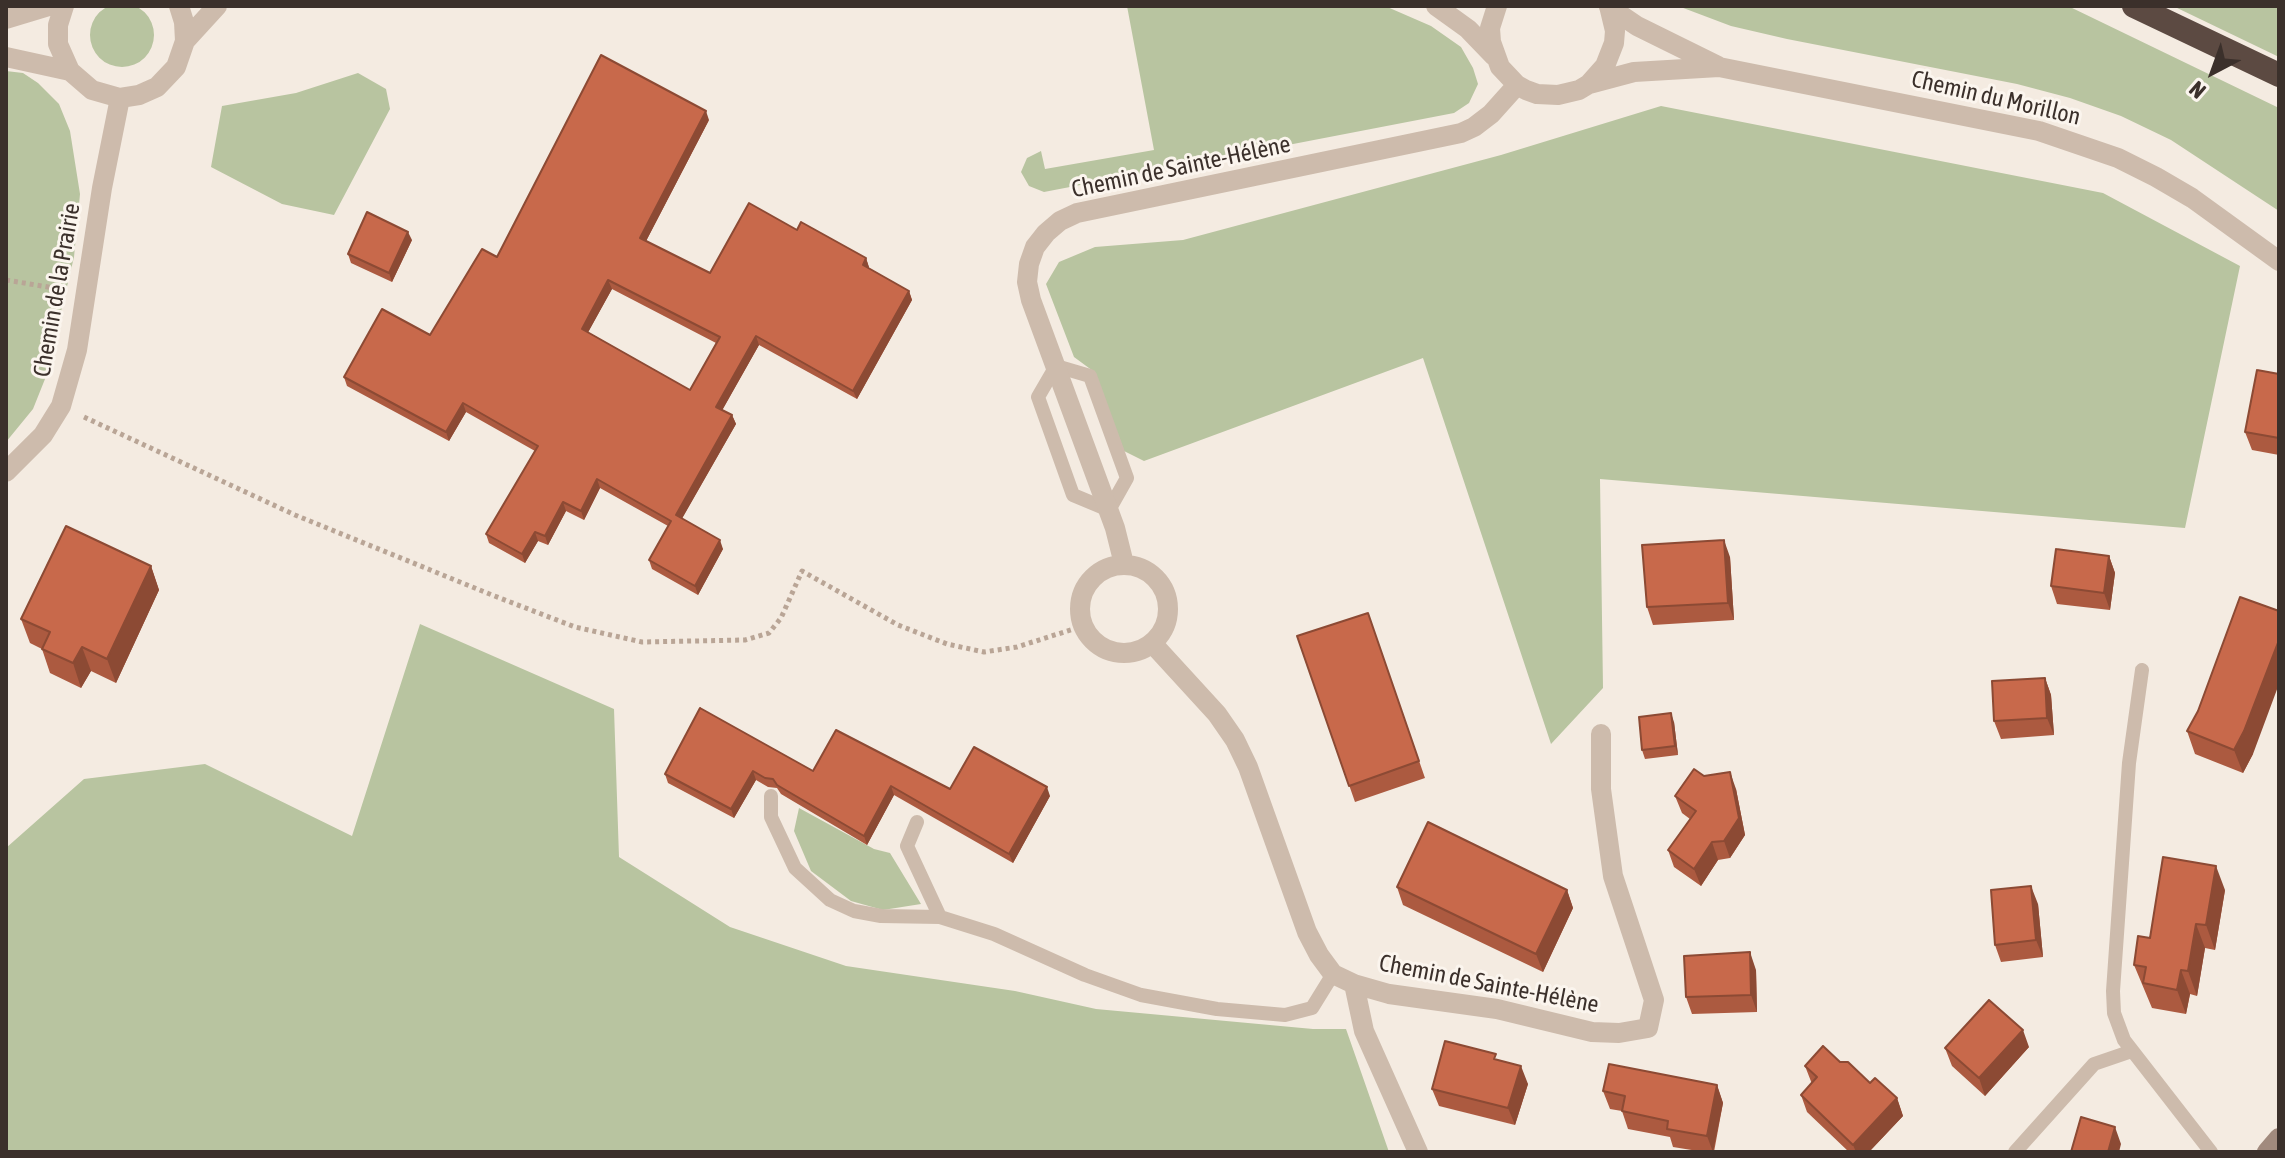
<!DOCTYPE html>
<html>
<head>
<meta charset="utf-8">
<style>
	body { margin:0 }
	#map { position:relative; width:2285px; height:1158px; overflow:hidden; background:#f4ebe1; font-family:"Asap Condensed",sans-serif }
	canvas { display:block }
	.frame { position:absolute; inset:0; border:8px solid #3b302b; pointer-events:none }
	.north { position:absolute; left:2173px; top:32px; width:80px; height:80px; -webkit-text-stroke:6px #fbf5ee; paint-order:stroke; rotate:221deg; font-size:22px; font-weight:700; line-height:32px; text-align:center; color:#3b302b }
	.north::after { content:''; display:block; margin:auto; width:28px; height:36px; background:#3b302b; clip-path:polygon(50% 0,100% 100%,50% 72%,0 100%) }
</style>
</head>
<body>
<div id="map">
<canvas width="2285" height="1158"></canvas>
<div class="frame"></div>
<div class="north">N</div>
</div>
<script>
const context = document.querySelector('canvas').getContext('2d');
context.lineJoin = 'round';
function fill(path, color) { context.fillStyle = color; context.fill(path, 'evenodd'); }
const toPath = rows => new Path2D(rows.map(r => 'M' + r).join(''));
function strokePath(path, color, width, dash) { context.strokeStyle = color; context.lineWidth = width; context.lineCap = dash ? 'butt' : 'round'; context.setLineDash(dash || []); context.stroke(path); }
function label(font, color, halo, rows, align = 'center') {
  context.font = font + ' "Asap Condensed",sans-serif'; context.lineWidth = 6; context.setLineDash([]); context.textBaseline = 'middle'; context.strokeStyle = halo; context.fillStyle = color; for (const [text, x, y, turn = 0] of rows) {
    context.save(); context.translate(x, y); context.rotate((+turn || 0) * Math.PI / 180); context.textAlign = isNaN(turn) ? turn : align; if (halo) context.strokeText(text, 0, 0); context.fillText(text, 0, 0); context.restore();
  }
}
fill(toPath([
	'90 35a32 32 0 1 1 64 0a32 32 0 1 1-64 0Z',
	[1127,6,1385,6,1431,26,1461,47,1473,68,1478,84,1469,103,1454,113,1044,192,1029,186,1021,172,1027,158,1041,151,1045,169,1154,150],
	[1678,6,2068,6,2279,108,2279,211,2171,140,2121,116,2070,98,2017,84,1787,39,1731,26],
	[2173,6,2279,6,2279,57],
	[6,71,23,73,38,83,59,104,70,131,80,194,74,257,45,379,33,409,6,442],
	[358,73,386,89,390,109,334,215,282,204,211,167,222,106,296,93],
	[1661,106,2103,193,2240,266,2185,528,1600,479,1603,688,1551,744,1423,358,1144,461,1124,451,1093,371,1074,357,1046,284,1059,262,1095,247,1183,240,1501,155],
	[420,624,614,709,619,857,730,927,846,966,1015,991,1096,1009,1313,1029,1346,1029,1389,1152,6,1152,6,848,84,779,205,764,352,836],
	[799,808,874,849,890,853,921,904,883,910,851,901,811,871,794,831]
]), '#b8c4a0');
strokePath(toPath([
	[6,280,60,289],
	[84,417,295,515,492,595,575,627,642,642,745,640,769,633,781,618,802,571,898,625,947,644,984,652,1017,647,1083,626]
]), '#b9a596', 5, [4, 4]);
strokePath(toPath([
	[1056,366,1090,376,1127,478,1109,510,1073,495,1038,397,1056,366],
	[2142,670,2129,763,2113,991,2114,1013,2124,1040,2211,1152],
	[771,796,771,817,795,868,830,900,854,911,881,916,940,917,994,934,1085,975,1141,995,1217,1009,1285,1015,1312,1008,1333,974],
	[917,822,907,846,940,917],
	[2015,1152,2094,1064,2132,1051]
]), '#cdbbac', 14);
strokePath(toPath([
	[64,6,58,25,58,44,70,71,92,90,120,98,139,95,157,87,176,67,185,41,184,22,179,6],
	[1436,6,1468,29,1494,56],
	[1497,6,1490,28,1491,42,1500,67,1517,85,1526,90,1537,94,1558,95,1579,90,1589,84,1605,66,1614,43,1615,31,1609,6],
	[1609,7,1637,26,1718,66],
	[6,19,49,6],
	[185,41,217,6],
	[6,57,70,71],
	[1589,84,1634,72,1719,67,2039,131,2118,158,2156,177,2192,198,2279,261],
	[6,472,43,435,61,406,77,350,102,188,120,98],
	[1124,564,1115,528,1031,300,1027,282,1029,264,1035,247,1046,233,1060,221,1077,213,1461,133,1474,127,1491,114,1517,85],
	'1080 609a44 44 0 1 1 88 0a44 44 0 1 1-88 0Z',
	[1152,643,1217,714,1235,740,1248,767,1307,932,1319,955,1333,974,1354,984,1389,994,1497,1009,1592,1032,1619,1033,1648,1028,1654,1000,1613,876,1601,789,1601,734],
	[1354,984,1364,1031,1418,1152]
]), '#cdbbac', 20);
strokePath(toPath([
	[2267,1152,2279,1138]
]), '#a18a7d', 20);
strokePath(toPath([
	[2134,6,2279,75]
]), '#5c4a42', 24);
fill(toPath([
	[709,120,646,241,710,273,797,230,866,258,869,268,909,291,912,300,857,399,759,345,722,410,732,415,736,424,682,518,723,549,698,595,652,569,649,560,668,526,600,488,584,520,566,511,548,545,538,541,525,563,489,543,486,534,535,451,466,412,449,441,347,386,344,377,430,335,497,257],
	[612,289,716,343,690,390,588,332],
	[412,240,392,282,351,263,348,254],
	[2279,374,2279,455,2252,450,2245,432],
	[2109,556,2115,573,2110,610,2057,604,2051,586],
	[1730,557,1734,620,1653,625,1647,607],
	[151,566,159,590,116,683,91,671,81,688,50,673,42,649,30,643,21,619],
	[1368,613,1425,778,1355,802,1297,636],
	[2045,678,2051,695,2054,735,2001,739,1994,721],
	[700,708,813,771,950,789,1050,796,1013,863,894,795,867,845,781,794,777,788,768,787,756,780,734,818,668,783,665,774],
	[1674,722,1678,755,1645,759,1642,750],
	[2187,731,2253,754,2243,773,2195,754],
	[1704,776,1736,789,1745,835,1730,858,1718,860,1701,886,1674,867,1668,850,1690,819,1682,813,1675,796],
	[1397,887,1567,890,1573,908,1543,972,1403,905],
	[2225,890,2215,950,2205,948,2197,996,2190,994,2186,1014,2152,1008,2134,965,2150,938],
	[2038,904,2043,957,2001,962,1995,945],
	[1756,970,1757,1012,1692,1014,1686,997],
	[2029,1047,1985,1096,1952,1066,1945,1048],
	[1498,1060,1528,1084,1515,1125,1439,1106,1432,1089],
	[1805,1066,1870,1083,1897,1098,1903,1116,1869,1152,1849,1152,1807,1112,1801,1095,1812,1084],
	[1717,1085,1723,1103,1714,1152,1704,1152,1673,1147,1670,1137,1628,1129,1622,1111,1610,1109,1603,1091]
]), '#ac5a40');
fill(toPath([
	[706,111,709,120,643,247,640,238],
	[408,232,412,240,392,282,389,273],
	[866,258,869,267,866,274,863,265],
	[608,280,612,289,585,338,582,329],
	[909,291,912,300,857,399,853,391],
	[756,336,759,345,719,416,716,407],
	[463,403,466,412,449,441,446,432],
	[732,415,736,424,679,524,676,515],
	[597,479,600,488,584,520,581,511],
	[563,502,566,511,548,545,545,536],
	[535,532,538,541,525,563,522,554],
	[720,540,723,549,698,595,695,586],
	[1724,540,1730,557,1734,620,1728,603],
	[2109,556,2115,573,2110,610,2104,593],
	[151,566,159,590,116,683,107,659],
	[2279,640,2279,684,2253,754,2243,773,2234,750],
	[82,647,91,671,81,688,73,663],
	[2045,678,2051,695,2054,735,2047,718],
	[1671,713,1674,722,1678,755,1675,746],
	[753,771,756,780,734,818,731,809],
	[1730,772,1736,789,1745,835,1730,858,1724,841],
	[891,786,894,795,867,845,864,836],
	[1047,787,1050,796,1013,863,1009,854],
	[1712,842,1718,860,1701,886,1694,869],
	[2216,866,2225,890,2215,950,2206,925],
	[2031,886,2038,904,2043,957,2036,940],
	[1567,890,1573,908,1543,972,1536,954],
	[2196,924,2205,948,2197,996,2188,971],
	[1750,952,1756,970,1757,1012,1751,995],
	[2181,970,2190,994,2186,1014,2177,990],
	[2023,1030,2029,1047,1985,1096,1979,1078],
	[1521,1066,1528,1084,1515,1125,1508,1108],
	[1717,1085,1723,1103,1713,1152,1707,1136],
	[1897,1098,1903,1116,1869,1152,1856,1152,1853,1145],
	[2115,1127,2121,1144,2119,1152,2108,1152]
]), '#8c4a34');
const building = toPath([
	[601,55,706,111,640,238,710,273,749,203,797,230,801,222,866,258,863,265,909,291,853,391,756,336,716,407,732,415,676,515,720,540,695,586,649,560,671,521,597,479,581,511,563,502,545,536,535,532,522,554,486,534,538,446,463,403,446,432,344,377,382,309,430,335,482,249,497,257,601,55],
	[608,280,720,337,690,390,582,329,608,280],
	[367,212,408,232,389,273,348,254,367,212],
	[2257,370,2279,374,2279,438,2245,432,2257,370],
	[66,526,151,566,107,659,82,647,73,663,42,649,50,632,21,619,66,526],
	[1724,540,1728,603,1647,607,1642,545,1724,540],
	[2056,549,2109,556,2104,593,2051,586,2056,549],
	[2240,597,2279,611,2279,640,2244,731,2234,750,2187,731,2198,711,2240,597],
	[1368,613,1419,761,1349,786,1297,636,1368,613],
	[2045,678,2047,718,1994,721,1992,681,2045,678],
	[700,708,813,771,836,730,950,789,974,747,1047,787,1009,854,891,786,864,836,777,785,773,779,765,778,753,771,731,809,665,774,700,708],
	[1671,713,1675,746,1642,750,1639,717,1671,713],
	[1694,769,1704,776,1730,772,1739,818,1724,841,1712,842,1694,869,1668,850,1696,811,1675,796,1694,769],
	[1428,822,1567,890,1536,954,1397,887,1428,822],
	[2163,857,2216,866,2206,925,2196,924,2188,971,2181,970,2177,990,2143,983,2146,967,2134,965,2138,936,2150,938,2163,857],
	[2031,886,2036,940,1995,945,1991,890,2031,886],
	[1750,952,1751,995,1686,997,1684,956,1750,952],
	[1989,1000,2023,1030,1979,1078,1945,1048,1989,1000],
	[1445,1041,1496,1054,1494,1059,1521,1066,1508,1108,1432,1089,1445,1041],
	[1823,1046,1840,1062,1848,1062,1870,1083,1875,1078,1897,1098,1853,1145,1801,1095,1817,1077,1805,1066,1823,1046],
	[1609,1064,1717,1085,1707,1136,1667,1129,1668,1121,1622,1111,1625,1096,1603,1091,1609,1064],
	[2081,1117,2115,1127,2108,1152,2071,1152,2081,1117]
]);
fill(building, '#c8694b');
strokePath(building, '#8c4a34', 2);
label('24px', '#3b302b', '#fbf5ee', [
	["Chemin du Morillon",1996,98,13],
	["Chemin de Sainte-Hélène",1181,167,-12],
	["Chemin de la Prairie",57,290,-80],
	["Chemin de Sainte-Hélène",1489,984,11]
]);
</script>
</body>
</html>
